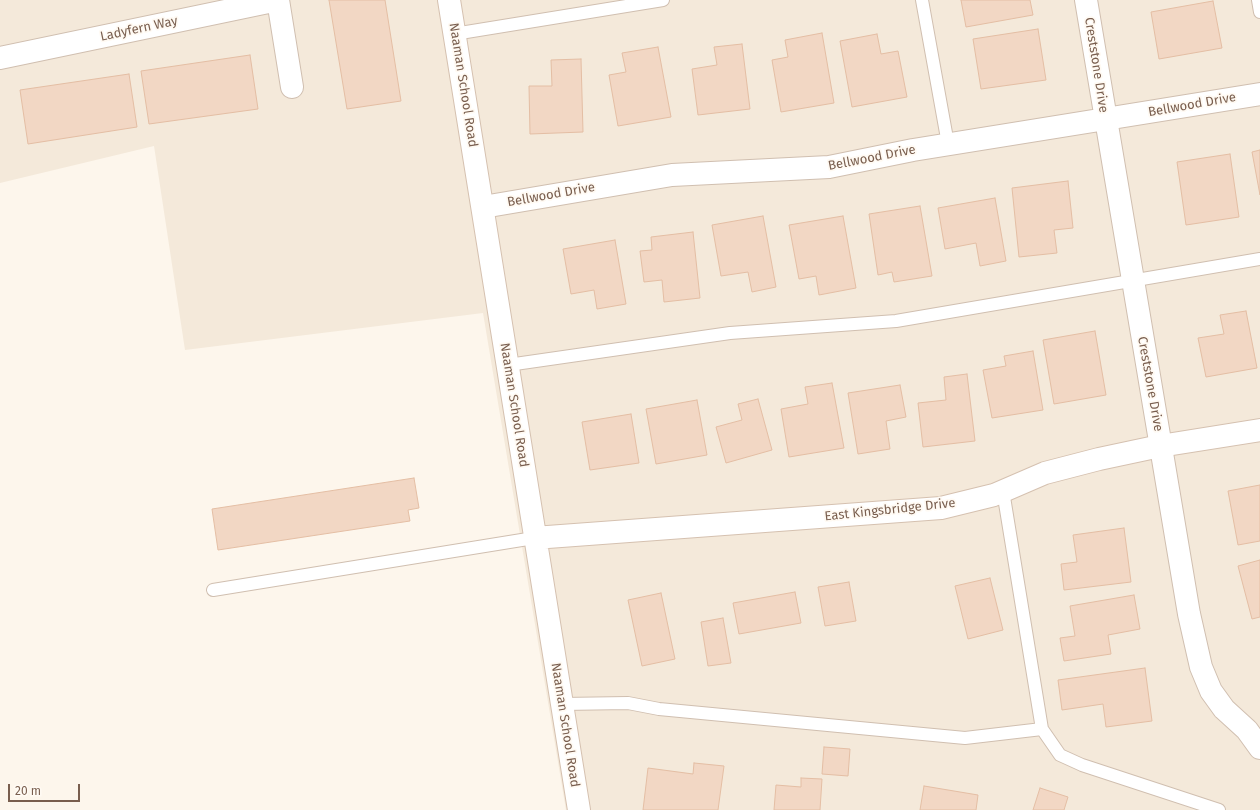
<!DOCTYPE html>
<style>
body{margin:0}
#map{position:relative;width:1260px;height:810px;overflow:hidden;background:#fdf6ec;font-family:"Fira Sans",sans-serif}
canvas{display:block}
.scale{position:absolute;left:8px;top:784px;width:72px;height:18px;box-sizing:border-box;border:2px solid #795e4e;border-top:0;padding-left:5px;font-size:12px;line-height:14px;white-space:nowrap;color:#795e4e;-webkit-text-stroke:3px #fffaf3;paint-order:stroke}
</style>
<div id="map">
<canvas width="1260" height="810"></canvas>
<div class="scale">20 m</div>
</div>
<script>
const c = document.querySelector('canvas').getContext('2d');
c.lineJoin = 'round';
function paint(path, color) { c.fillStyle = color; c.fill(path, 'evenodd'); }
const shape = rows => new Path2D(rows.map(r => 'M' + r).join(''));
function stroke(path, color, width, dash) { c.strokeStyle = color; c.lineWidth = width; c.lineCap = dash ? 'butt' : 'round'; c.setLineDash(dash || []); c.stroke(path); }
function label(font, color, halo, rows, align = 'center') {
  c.font = font + ' "Fira Sans",sans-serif'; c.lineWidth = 3.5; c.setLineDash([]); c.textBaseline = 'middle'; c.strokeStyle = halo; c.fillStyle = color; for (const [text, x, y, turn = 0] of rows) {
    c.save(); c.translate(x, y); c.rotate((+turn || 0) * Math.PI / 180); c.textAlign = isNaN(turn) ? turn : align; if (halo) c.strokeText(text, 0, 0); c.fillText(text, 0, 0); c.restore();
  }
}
const residential = shape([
 [0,0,1260,0,1260,810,566,810,483,313,185,350,154,146,0,183]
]);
const building = shape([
 [329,0,385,0,401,101,347,109,329,0],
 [961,0,1030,0,1033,15,966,27,961,0],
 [1213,1,1222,48,1159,59,1151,12,1213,1],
 [1038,29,1046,80,981,89,973,39,1038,29],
 [822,33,834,103,781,112,772,60,788,57,785,40,822,33],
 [877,34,881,54,898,51,907,97,852,107,840,41,877,34],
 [742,44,750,109,698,115,692,69,717,65,714,47,742,44],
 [658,47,671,117,618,126,609,75,626,72,622,53,658,47],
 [250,55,258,109,149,124,141,71,250,55],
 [581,59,583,132,530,134,529,86,552,86,551,60,581,59],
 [129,74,137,127,28,144,20,90,129,74],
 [1260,150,1260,195,1252,152,1260,150],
 [1230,154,1239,217,1186,225,1177,162,1230,154],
 [1068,181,1073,228,1054,230,1057,253,1019,257,1012,188,1068,181],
 [995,198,1006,261,980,266,976,243,945,249,938,208,995,198],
 [920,206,932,276,894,282,892,272,878,275,869,214,920,206],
 [763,216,776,287,752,292,748,272,721,276,712,225,763,216],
 [843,216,856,288,819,295,816,276,799,279,789,225,843,216],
 [693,232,700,298,664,302,662,280,644,282,640,251,652,250,651,237,693,232],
 [615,240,626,304,597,309,594,290,571,294,563,249,615,240],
 [1246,311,1257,368,1206,377,1198,338,1224,334,1220,315,1246,311],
 [1095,331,1106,395,1054,404,1043,340,1095,331],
 [1033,351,1043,410,992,418,983,370,1006,366,1004,356,1033,351],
 [967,374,975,441,923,447,918,403,946,400,944,377,967,374],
 [832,383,844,448,789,457,781,409,808,404,805,387,832,383],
 [900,385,906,417,886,421,890,449,858,454,848,393,900,385],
 [758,399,772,450,726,463,716,427,742,420,738,404,758,399],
 [697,400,707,455,656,464,646,409,697,400],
 [631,414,639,463,590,470,582,422,631,414],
 [414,478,419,508,408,510,410,521,218,550,212,509,414,478],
 [1260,485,1260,541,1238,545,1228,491,1260,485],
 [1124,528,1131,582,1064,590,1061,564,1077,562,1073,535,1124,528],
 [1260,560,1260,617,1252,619,1238,566,1260,560],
 [990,578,1003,630,968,639,955,586,990,578],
 [849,582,856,621,825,626,818,587,849,582],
 [795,592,801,623,739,634,733,603,795,592],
 [661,593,675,659,642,666,628,600,661,593],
 [1134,595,1140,629,1108,635,1111,654,1064,661,1060,638,1075,636,1070,606,1134,595],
 [723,618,731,663,708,666,701,622,723,618],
 [1145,668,1152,721,1106,727,1103,704,1062,710,1058,680,1145,668],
 [824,747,850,749,848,776,822,774,824,747],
 [694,763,724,766,718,810,643,810,648,768,693,774,694,763],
 [801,778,822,779,820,810,774,810,776,785,801,787,801,778],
 [924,786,978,795,976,810,920,810,924,786],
 [1040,788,1068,797,1064,810,1033,810,1040,788]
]);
const lane = shape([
 [922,0,948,144],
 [1258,0,1260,12],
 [454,34,663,0],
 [508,365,730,333,896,321,1260,259],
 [1003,491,1042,729,1060,755,1082,765,1219,810],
 [213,590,534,538],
 [562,704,628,703,659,709,965,738,1042,729]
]);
const street = shape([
 [278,0,292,87],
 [1086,0,1189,614,1201,667,1211,691,1224,709,1247,730,1260,748],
 [0,58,278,0],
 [483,207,672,175,829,167,913,150,1260,94]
]);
const secondary = shape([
 [449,0,579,810],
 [534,538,941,508,994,495,1045,473,1099,459,1160,446,1260,430]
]);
const streetNames = [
 ["Ladyfern Way",139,29,-12],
 ["Creststone Drive",1096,65,81],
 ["Naaman School Road",463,85,81],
 ["Bellwood Drive",1192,105,-10],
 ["Bellwood Drive",872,158,-11],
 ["Bellwood Drive",551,195,-10],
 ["Creststone Drive",1150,384,80],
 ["Naaman School Road",514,405,81],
 ["East Kingsbridge Drive",890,510,-6],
 ["Naaman School Road",565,725,81]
];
paint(residential, '#f4e9da');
paint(building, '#f2d7c4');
stroke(building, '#e4bea4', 1);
stroke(lane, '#d0bfb0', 14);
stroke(street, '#d0bfb0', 24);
stroke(secondary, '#d5c1b0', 24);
stroke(lane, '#fff', 12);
stroke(street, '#fff', 22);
stroke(secondary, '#fff', 22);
label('13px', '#795e4e', '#fffaf3', streetNames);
</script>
